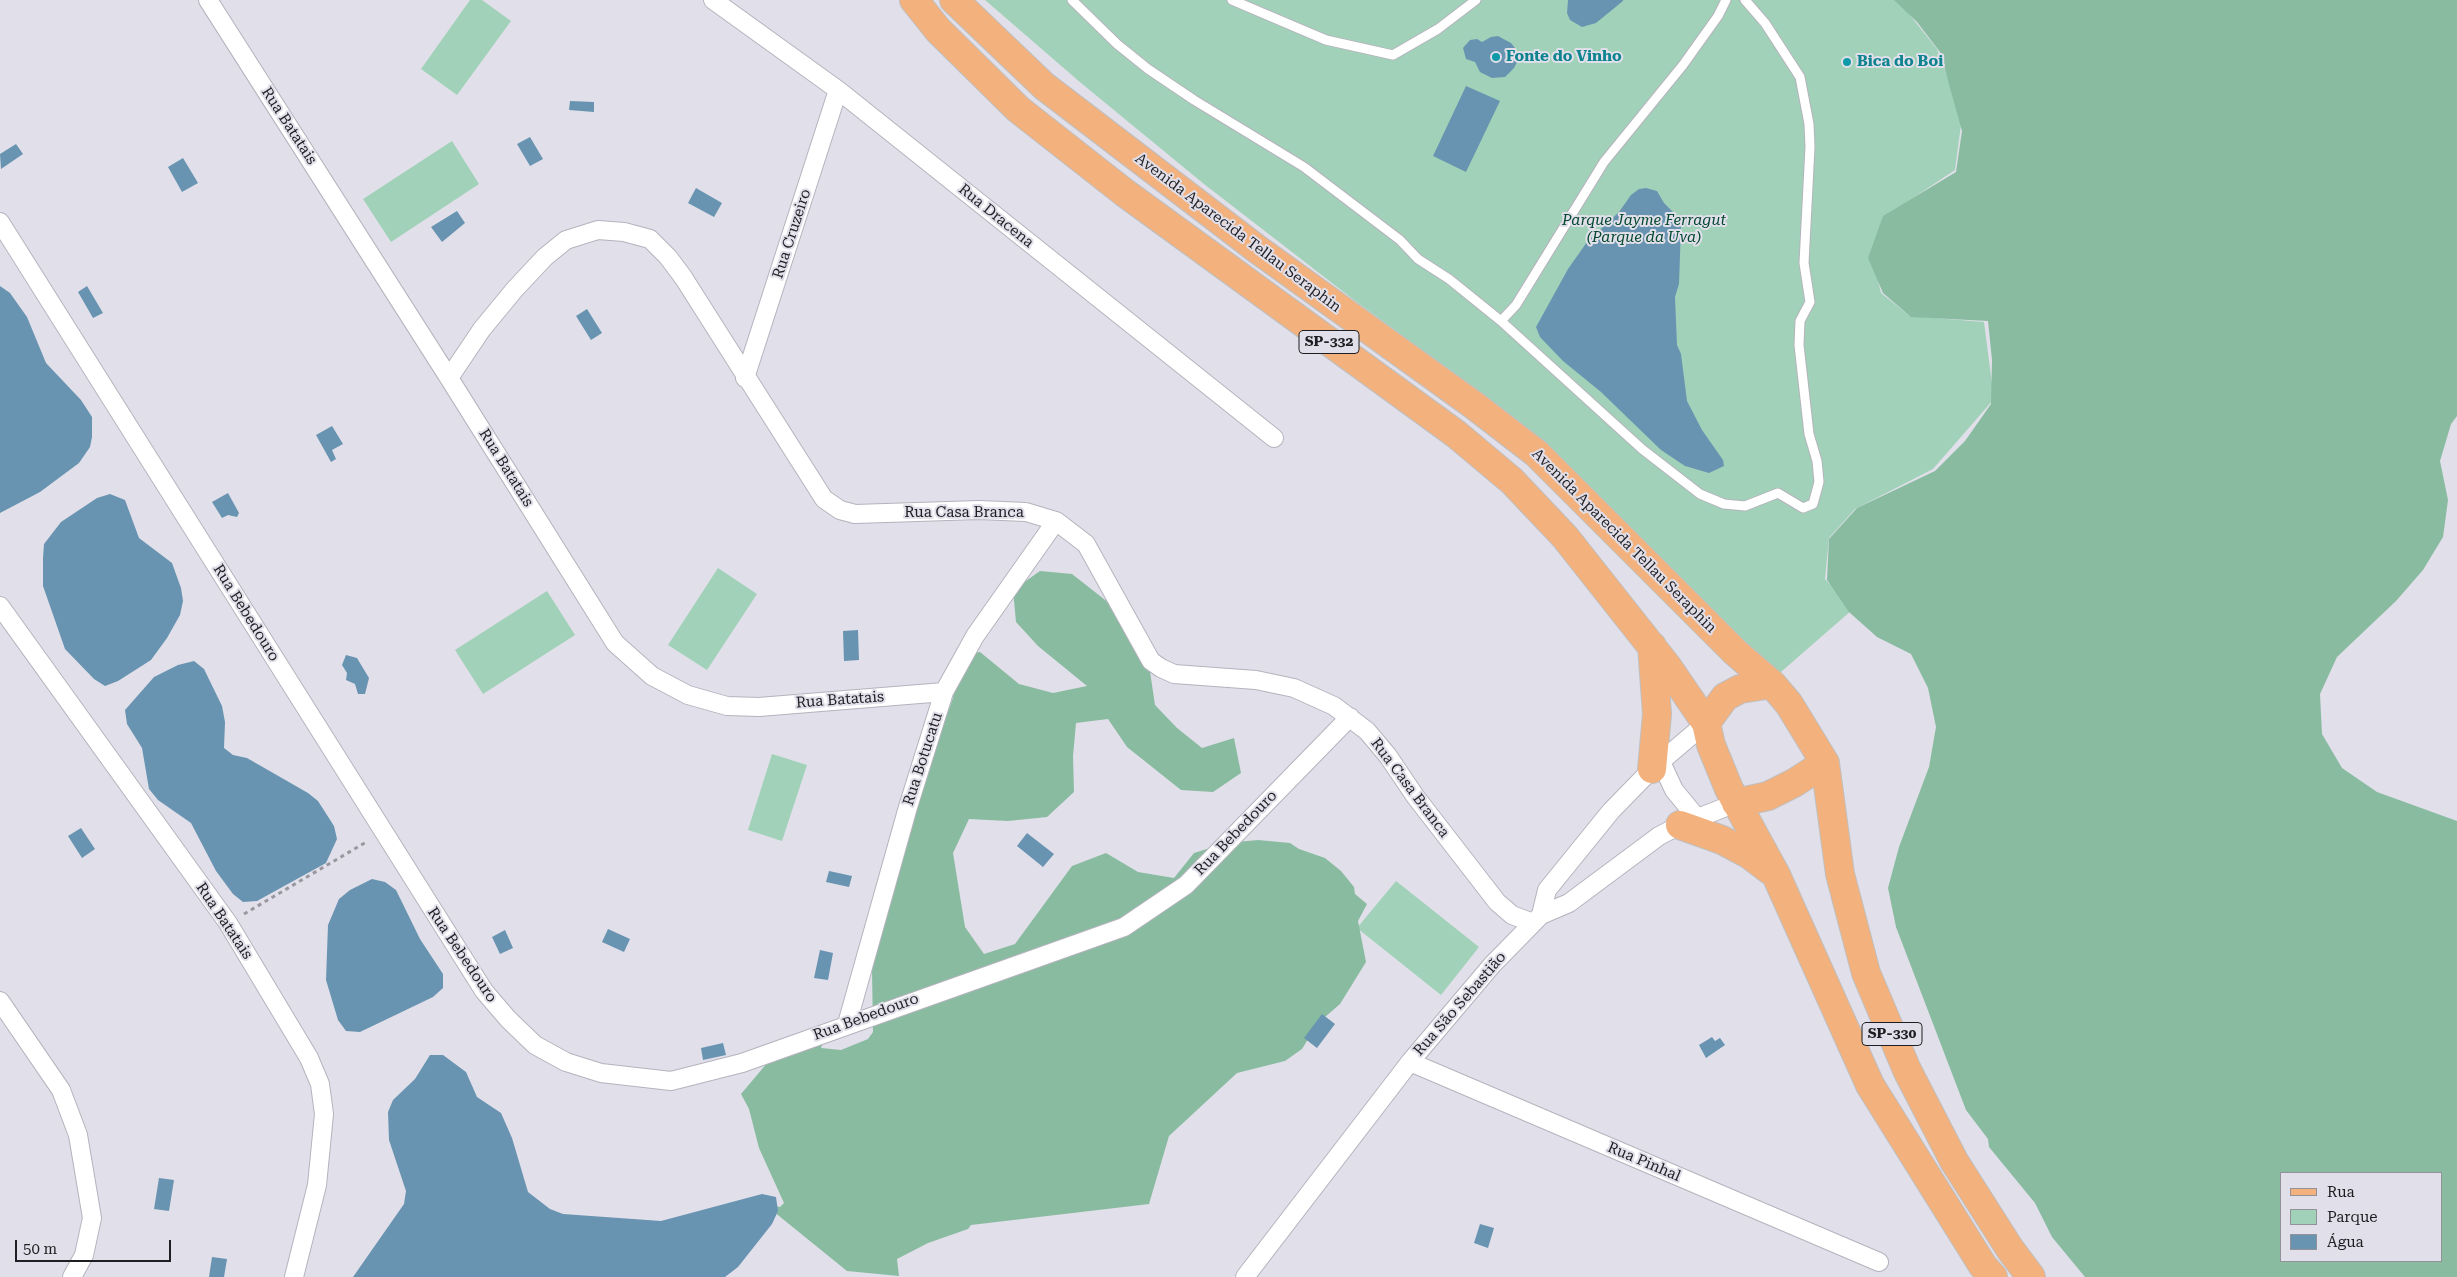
<!DOCTYPE html>
<meta charset="utf-8">
<style>
body{margin:0}
#map{position:relative;width:2457px;height:1277px;overflow:hidden;background:#e1dfe9;font-family:"Roboto Serif",serif}
canvas{display:block}
.legend{position:absolute;left:2280px;top:1172px;width:162px;height:90px;box-sizing:border-box;background:#e1dfe9;border:1px solid #939299;margin:0;padding:6px 9px;list-style:none;font-size:15px;color:#1f1e22}
.legend li{display:flex;align-items:center;gap:10px;height:25px}
.legend b{width:25px;border:1px solid #939299}
.scale{position:absolute;left:15px;top:1240px;width:156px;height:22px;box-sizing:border-box;border:2px solid #1f1e22;border-top:0;padding-left:6px;font-size:15px;line-height:18px;white-space:nowrap;color:#1f1e22;-webkit-text-stroke:4px #e1dfe9;paint-order:stroke}
</style>
<div id="map">
<canvas width="2457" height="1277"></canvas>
<ul class="legend">
<li><b style="height:6px;background:#f2b17d"></b>Rua</li>
<li><b style="height:14px;background:#a1d2b9"></b>Parque</li>
<li><b style="height:14px;background:#6894b1"></b>Água</li>
</ul>
<div class="scale">50 m</div>
</div>
<script>
const c = document.querySelector('canvas').getContext('2d');
c.lineJoin = 'round';
function paint(path, color) { c.fillStyle = color; c.fill(path, 'evenodd'); }
const shape = rows => new Path2D(rows.map(r => 'M' + r).join(''));
function stroke(path, color, width, dash) { c.strokeStyle = color; c.lineWidth = width; c.lineCap = dash ? 'butt' : 'round'; c.setLineDash(dash || []); c.stroke(path); }
function label(font, color, halo, rows, align = 'center') {
  c.font = font + ' "Roboto Serif",serif'; c.lineWidth = 4; c.setLineDash([]); c.textBaseline = 'middle'; c.strokeStyle = halo; c.fillStyle = color; for (const [text, x, y, turn = 0] of rows) {
    c.save(); c.translate(x, y); c.rotate((+turn || 0) * Math.PI / 180); c.textAlign = isNaN(turn) ? turn : align; if (halo) c.strokeText(text, 0, 0); c.fillText(text, 0, 0); c.restore();
  }
}
const green = shape([
 [470,0,482,0,511,21,457,95,421,69],
 [985,0,1898,0,1937,49,1962,117,1955,170,1883,218,1873,260,1881,293,1910,316,1984,322,1994,399,1933,469,1855,509,1829,538,1825,579,1852,610,1774,678,1521,423,1354,300,1204,184,1081,83],
 [452,141,479,184,391,242,363,199],
 [718,568,757,594,707,670,668,645],
 [547,591,575,635,483,694,455,650],
 [772,754,807,765,782,841,748,830],
 [1396,881,1479,947,1441,995,1357,928]
]);
const forest = shape([
 [1894,0,2457,0,2457,416,2451,424,2440,461,2448,500,2443,537,2423,570,2396,601,2337,657,2320,694,2322,734,2342,768,2377,792,2457,821,2457,1277,2085,1277,2052,1237,2035,1203,1989,1147,1988,1139,1966,1110,1896,927,1888,888,1899,847,1929,767,1936,727,1928,688,1911,654,1877,637,1849,612,1827,580,1829,539,1857,508,1935,471,1965,441,1991,404,1992,360,1988,321,1911,317,1883,293,1868,258,1883,216,1956,172,1962,131,1940,52,1917,22],
 [2441,1173,2441,1261,2281,1261,2281,1173],
 [1040,571,1072,574,1123,614,1145,638,1155,705,1177,728,1202,748,1234,738,1241,773,1213,792,1181,790,1127,747,1108,719,1076,723,1073,756,1074,792,1047,817,1008,821,969,819,953,853,965,927,984,954,1015,944,1072,866,1106,853,1138,872,1174,878,1194,853,1226,843,1258,840,1290,843,1299,849,1325,858,1341,871,1354,887,1355,894,1367,904,1358,921,1366,962,1340,1004,1318,1023,1302,1049,1285,1061,1237,1073,1169,1136,1149,1204,971,1225,968,1229,928,1243,897,1259,899,1276,847,1271,763,1203,780,1207,784,1203,759,1148,749,1109,741,1094,768,1062,824,1041,821,1048,841,1050,868,1039,873,1032,872,970,886,902,913,809,953,698,957,660,954,656,980,652,1019,684,1053,693,1087,686,1038,646,1016,622,1013,590]
]);
const water = shape([
 [1568,0,1623,0,1623,1,1596,23,1582,27,1570,20,1567,13],
 [1498,36,1511,43,1515,48,1517,62,1514,68,1505,77,1492,78,1480,72,1475,62,1466,59,1463,48,1470,40,1477,39,1482,42,1491,37],
 [1466,86,1500,101,1466,172,1433,156],
 [570,101,594,102,594,112,569,110],
 [530,137,543,159,530,166,517,144],
 [16,144,23,154,1,169,0,154],
 [183,158,198,183,182,192,168,167],
 [696,188,722,203,714,217,688,203],
 [1646,188,1657,191,1664,203,1673,212,1681,227,1679,284,1675,297,1677,345,1681,354,1687,401,1702,430,1723,460,1724,466,1709,473,1685,466,1661,450,1601,392,1563,361,1540,337,1536,327,1568,269,1587,242,1619,212,1631,195,1639,189],
 [457,211,465,223,442,242,431,227],
 [0,286,10,293,27,317,46,363,81,400,92,417,92,437,90,447,79,463,40,492,0,513],
 [87,286,103,313,93,318,78,292],
 [587,309,602,333,591,340,576,316],
 [332,426,343,444,332,450,336,459,331,462,316,435],
 [228,493,239,513,237,517,228,515,222,518,212,502],
 [110,494,125,500,139,538,172,563,181,588,183,601,180,615,167,638,151,660,118,681,105,686,94,679,65,649,43,586,43,558,44,544,61,522,97,498],
 [858,630,859,660,844,661,843,631],
 [346,655,357,658,369,678,365,694,358,694,355,684,346,680,347,673,342,665],
 [194,661,204,669,222,706,225,722,224,748,233,755,247,758,308,793,318,801,334,826,337,839,326,863,257,901,243,902,233,894,216,871,191,823,158,800,149,789,142,748,127,724,125,710,154,677,178,665],
 [81,828,95,849,82,858,68,836],
 [1027,833,1054,854,1043,867,1017,846],
 [829,871,852,876,849,887,826,882],
 [372,879,385,882,396,890,420,939,443,974,443,988,433,997,360,1032,346,1031,338,1020,326,980,328,925,339,899,350,890],
 [608,929,630,939,624,952,602,942],
 [505,930,513,948,500,954,492,937],
 [820,950,833,953,828,980,814,978],
 [1322,1014,1335,1024,1317,1048,1304,1038],
 [1712,1037,1715,1041,1720,1038,1725,1045,1706,1058,1699,1045],
 [723,1043,726,1055,703,1060,701,1048],
 [430,1055,443,1055,466,1072,477,1097,501,1113,512,1138,528,1192,550,1209,563,1214,661,1221,762,1194,776,1197,778,1211,772,1224,738,1267,725,1277,353,1277,404,1204,406,1191,389,1140,388,1112,393,1100,415,1079],
 [159,1178,174,1180,169,1211,154,1209],
 [1480,1224,1494,1228,1488,1248,1474,1243],
 [212,1257,227,1259,224,1277,209,1277]
]);
const path = shape([
 [244,914,368,841]
]);
const service = shape([
 [1072,0,1117,44,1148,69,1194,100,1304,167,1400,240,1418,259,1449,279,1501,321,1642,449,1700,494,1724,504,1745,506,1778,493,1803,508,1813,504,1819,482,1817,461,1809,434,1799,345,1800,321,1810,302,1804,263,1810,147,1809,124,1800,77,1765,23,1745,0],
 [1232,0,1326,40,1393,55,1438,29,1476,0],
 [1501,321,1516,305,1604,162,1683,65,1718,16,1726,0]
]);
const minor = shape([
 [208,0,449,378,615,643,652,676,688,695,727,706,759,707,944,692],
 [713,0,838,90,1274,438],
 [0,222,484,991,508,1019,535,1045,566,1062,601,1073,671,1081,742,1063,1124,927,1186,885,1350,717],
 [449,378,482,329,515,289,545,257,566,240,598,230,624,232,650,239,668,257,683,277,824,499,840,510,855,514,979,510,1026,512,1056,521,1086,544,1151,661,1161,668,1174,674,1256,680,1294,688,1334,706,1367,731,1388,756,1415,796,1497,902,1512,915,1533,923],
 [745,378,838,90],
 [0,606,228,923,309,1058,320,1084,324,1114,317,1185,294,1277],
 [1661,762,1674,790,1697,818],
 [1541,915,1547,890,1611,811,1652,769,1706,723],
 [0,1001,61,1090,78,1135,92,1218,84,1255,72,1277],
 [847,1024,908,807,944,692,975,636,1056,521],
 [1410,1062,1879,1262],
 [1245,1277,1410,1062,1492,965,1541,915,1569,903,1659,836,1680,825,1736,803]
]);
const primary = shape([
 [914,0,938,30,1018,109,1125,193,1456,434,1512,481,1565,537,1667,666,1706,723,1711,745,1729,789,1776,875,1870,1085,1983,1266,1993,1277],
 [954,0,1044,86,1257,249,1475,406,1536,453,1735,652,1772,684,1789,704,1825,763,1840,874,1866,973,1907,1070,1954,1161,2010,1249,2031,1277],
 [1706,723,1725,697,1740,689,1772,684],
 [1652,769,1657,714,1652,646],
 [1736,803,1768,796,1794,783,1825,763],
 [1680,825,1722,840,1750,855,1771,871]
]);
const markers = [
 [1496,57,5,"#0f9aa8"],
 [1847,62,5,"#0f9aa8"]
];
const shields = [
 [1329,342,60],
 [1892,1034,60]
];
const shieldNames = [
 ["SP-332",1329,342],
 ["SP-330",1892,1034]
];
const cultureNames = [
 ["Fonte do Vinho",1506,57],
 ["Bica do Boi",1857,62]
];
const streetNames = [
 ["Rua Batatais",289,126,57],
 ["Rua Dracena",996,216,39],
 ["Avenida Aparecida Tellau Seraphin",1238,233,37],
 ["Rua Cruzeiro",792,234,-72],
 ["Rua Batatais",506,468,58],
 ["Rua Casa Branca",964,513],
 ["Avenida Aparecida Tellau Seraphin",1624,541,45],
 ["Rua Bebedouro",246,613,58],
 ["Rua Batatais",840,700,-4],
 ["Rua Botucatu",923,759,-72],
 ["Rua Casa Branca",1410,788,53],
 ["Rua Bebedouro",1236,833,-46],
 ["Rua Batatais",224,921,56],
 ["Rua Bebedouro",462,955,56],
 ["Rua São Sebastião",1460,1004,-49],
 ["Rua Bebedouro",866,1017,-20],
 ["Rua Pinhal",1644,1162,23]
];
const parkNames = [
 ["Parque Jayme Ferragut",1644,221],
 ["(Parque da Uva)",1644,238]
];
paint(green, '#a1d2b9');
paint(forest, '#89bba1');
paint(water, '#6894b1');
stroke(service, '#b5b3bd', 11);
stroke(minor, '#b5b3bd', 20);
stroke(primary, '#c0c0c1', 30);
stroke(path, '#99979f', 3, [4, 4]);
stroke(service, '#fff', 9);
stroke(minor, '#fff', 18);
stroke(primary, '#f2b17d', 28);
for (const [x, y, r, color] of markers) { const dot = new Path2D(); dot.arc(x, y, r, 0, 2 * Math.PI); c.fillStyle = color; c.fill(dot); stroke(dot, '#e1dfe9', 2); }
for (const [x, y, w] of shields) { const box = new Path2D(); box.roundRect(x - w / 2, y - 11.5, w, 23, 4); c.fillStyle = '#e1dfe9'; c.fill(box); stroke(box, '#1f1e22', 1); }
label('bold 14px', '#1f1e22', null, shieldNames);
label('bold 15px', '#0d838f', '#e1dfe9', cultureNames, 'left');
label('15px', '#1f1e22', '#e1dfe9', streetNames);
label('italic 15px', '#044830', '#e1dfe9', parkNames);
</script>
